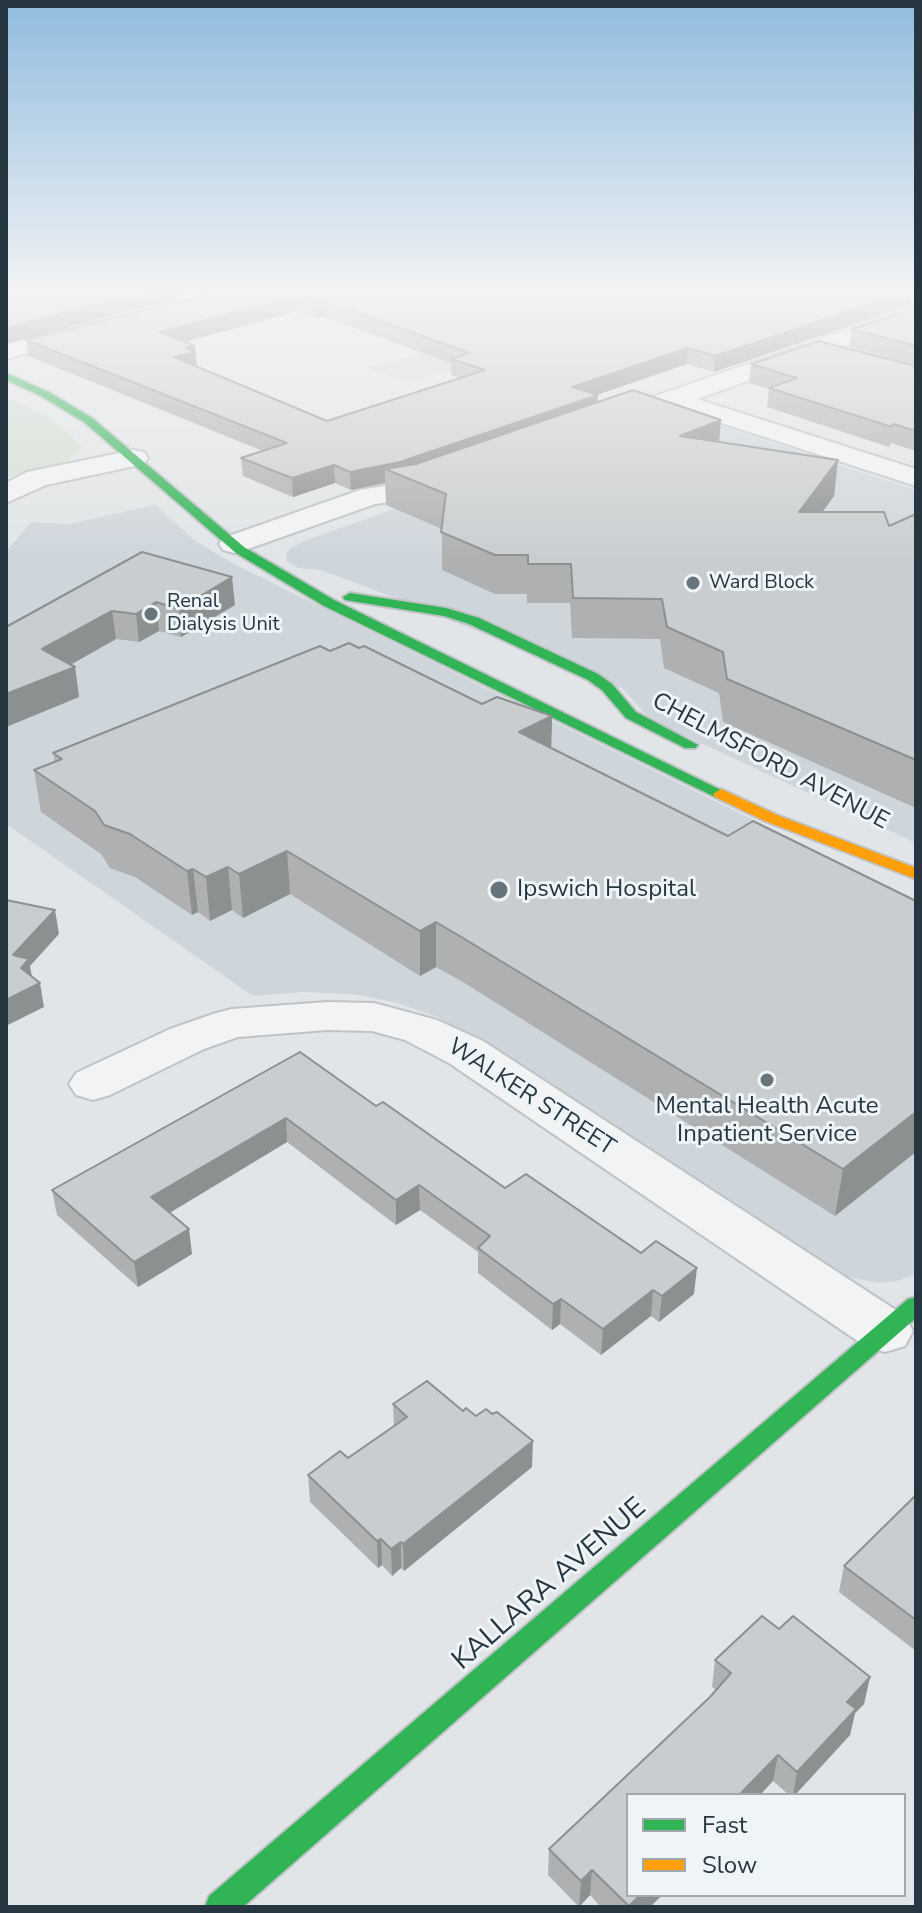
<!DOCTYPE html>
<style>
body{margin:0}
#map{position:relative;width:922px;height:1913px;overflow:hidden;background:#e2e5e7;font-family:"Nunito Sans",sans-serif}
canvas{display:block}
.frame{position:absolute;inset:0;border:8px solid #273742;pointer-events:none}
.legend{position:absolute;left:626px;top:1793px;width:280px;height:104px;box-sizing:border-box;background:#eff4f7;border:2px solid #9fa8af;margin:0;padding:10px 14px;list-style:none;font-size:24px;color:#273742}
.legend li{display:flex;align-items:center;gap:16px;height:40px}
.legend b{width:40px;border:2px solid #9fa8af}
</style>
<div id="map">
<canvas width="922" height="1913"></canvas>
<div class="frame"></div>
<ul class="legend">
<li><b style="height:10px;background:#30b455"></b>Fast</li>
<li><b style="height:10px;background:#ff9f0a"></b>Slow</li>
</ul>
</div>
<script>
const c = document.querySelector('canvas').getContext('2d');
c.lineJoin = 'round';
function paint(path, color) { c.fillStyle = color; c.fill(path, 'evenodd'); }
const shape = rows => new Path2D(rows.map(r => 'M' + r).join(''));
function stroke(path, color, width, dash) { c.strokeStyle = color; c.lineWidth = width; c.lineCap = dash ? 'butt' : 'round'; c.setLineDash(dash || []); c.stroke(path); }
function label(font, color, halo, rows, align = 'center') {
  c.font = font + ' "Nunito Sans",sans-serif'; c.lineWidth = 6; c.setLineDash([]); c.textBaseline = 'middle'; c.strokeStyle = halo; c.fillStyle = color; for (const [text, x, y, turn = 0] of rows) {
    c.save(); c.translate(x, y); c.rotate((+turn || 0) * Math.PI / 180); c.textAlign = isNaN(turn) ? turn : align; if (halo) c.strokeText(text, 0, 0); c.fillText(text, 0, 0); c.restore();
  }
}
const built = shape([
 [666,413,688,415,916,490,916,843,651,720,623,689,367,587,320,570,298,568,287,562,286,554,291,548,304,541],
 [155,505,197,542,236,565,916,900,916,1274,897,1281,878,1283,834,1274,488,1045,437,1017,397,1003,358,995,303,992,253,996,6,824,6,552,31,522,69,524]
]);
const green = shape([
 [451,344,492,357,409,383,368,368],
 [6,397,50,418,82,446,68,461,6,477]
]);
const street = shape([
 [916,306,916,321,697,399,916,469,916,486,672,407,609,429,600,427,596,421,600,415,916,306],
 [85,323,93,325,97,330,93,335,6,359,6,345,85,323],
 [134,450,144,452,148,458,144,464,46,485,6,503,6,483,27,472,134,450],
 [442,471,452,473,456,479,452,485,406,500,375,504,245,550,234,553,223,550,219,544,223,538,360,490,402,483,442,471],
 [327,1002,374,1003,437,1020,483,1041,905,1316,913,1331,905,1346,885,1352,865,1346,449,1063,405,1040,372,1031,327,1030,238,1037,204,1049,110,1095,93,1100,76,1095,69,1084,76,1073,170,1029,216,1013,232,1009,327,1002]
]);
const fast = shape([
 [6,373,49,392,92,418,244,547,334,600,729,794,727,797,715,797,324,606,236,553,84,422,41,396,6,380,6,373],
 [350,593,446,608,479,618,598,674,612,684,636,712,698,745,695,748,685,748,626,718,602,690,588,680,469,624,444,616,345,600,343,597,350,593],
 [916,1297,916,1318,243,1907,205,1907,209,1896,908,1299,916,1297]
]);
const slow = shape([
 [721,789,777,815,916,868,916,879,765,821,715,797,713,794,721,789]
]);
const wall = shape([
 [212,293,911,293,910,305,714,372,687,364,597,395,598,395,598,402,719,442,838,460,834,496,822,512,889,526,916,514,916,808,723,722,719,693,664,668,660,639,572,638,570,603,527,603,527,594,495,594,442,570,442,529,386,505,385,483,351,490,335,483,293,497,243,476,241,458,263,451,28,356,26,340],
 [294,312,318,318,324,317,451,363,451,375,460,378,327,421,196,367,195,346,185,342],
 [916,308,916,365,850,347,852,329],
 [751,364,916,366,916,451,891,443,889,447,767,407,769,389,749,383],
 [142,552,235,605,181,637,159,631,139,642,116,639,70,665,75,667,79,697,6,727,6,627],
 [330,651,482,704,552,716,551,748,728,836,916,901,835,1216,463,982,436,967,420,976,290,894,243,918,232,910,210,921,198,912,192,915,135,877,110,868,101,854,41,812,34,770,55,762,53,753],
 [300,1052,376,1106,505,1188,694,1294,659,1322,651,1316,601,1355,560,1324,552,1330,478,1273,478,1252,420,1210,396,1225,287,1142,170,1213,192,1254,138,1287,57,1215,52,1190],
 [393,1404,532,1467,404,1571,401,1568,392,1576,382,1565,378,1568,310,1502,308,1475,348,1458,394,1426],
 [916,1495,916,1651,839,1592,844,1566],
 [779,1629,870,1677,864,1704,855,1713,850,1735,795,1795,789,1795,773,1781,628,1895,662,1895,650,1907,601,1907,590,1895,579,1907,548,1875,549,1849,710,1697,716,1690,712,1687,715,1660]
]);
const shadedWall = shape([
 [139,293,197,293,6,344,6,328],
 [903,293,911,293,910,305,714,372,715,356],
 [293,297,294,312,161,348,160,332],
 [324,301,324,317,318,318,318,303],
 [195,346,197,368,174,357,186,348],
 [688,348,687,364,572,403,572,387],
 [598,395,597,412,407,478,385,469,385,483,351,490,350,472],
 [721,420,718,455,680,436],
 [838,460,834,496,795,549,799,512],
 [334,465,335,483,293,497,292,478],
 [232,577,235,605,181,637,179,609],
 [156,602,159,631,139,642,136,614],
 [112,611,116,639,47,678,42,649],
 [75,667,79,697,6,727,6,694],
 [552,716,551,757,519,732],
 [287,851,290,894,243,918,239,874],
 [228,867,232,910,210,921,206,877],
 [193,869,198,912,192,915,187,871],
 [55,910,59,934,30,966,33,983,40,983,44,1007,6,1026,6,1000,13,955],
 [436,922,436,967,420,976,420,931],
 [916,1112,916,1152,835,1216,843,1169],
 [286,1118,287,1142,154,1222,151,1197],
 [419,1185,420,1210,396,1225,396,1200],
 [189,1229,192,1254,138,1287,134,1262],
 [697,1268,694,1294,659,1322,662,1296],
 [653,1290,651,1316,601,1355,603,1329],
 [561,1299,560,1324,552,1330,553,1304],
 [533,1441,532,1467,404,1571,403,1544],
 [381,1539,382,1565,378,1568,377,1541],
 [401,1542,401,1568,392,1576,391,1549],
 [870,1677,864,1704,855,1713,850,1735,795,1795,793,1795,797,1772,847,1702],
 [778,1755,773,1781,760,1795,739,1795],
 [592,1870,590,1895,579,1907,581,1881],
 [640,1895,662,1895,650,1907,628,1907]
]);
const building = shape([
 [6,293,139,293,6,328,6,293],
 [212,293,903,293,715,356,688,348,572,387,598,395,400,462,350,472,334,465,292,478,241,458,287,443,26,340,212,293],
 [293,297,318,303,324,301,469,353,451,359,485,370,327,421,174,357,195,352,186,348,195,346,160,332,293,297],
 [916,308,916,346,852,329,916,308],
 [819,341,916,366,916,431,893,424,892,427,769,388,797,378,751,364,819,341],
 [633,390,721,420,680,436,838,460,799,512,884,512,889,526,916,514,916,760,727,679,723,652,667,627,662,599,573,598,571,564,528,564,528,555,495,555,441,532,446,494,385,469,416,464,633,390],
 [142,552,232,577,179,609,156,602,136,614,112,611,42,649,75,667,6,694,6,627,142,552],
 [349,643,359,648,364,646,482,704,497,697,552,716,519,732,728,836,753,821,916,901,916,1112,843,1169,463,938,436,922,420,931,287,851,239,874,228,867,206,877,193,869,187,871,130,834,104,825,95,811,34,770,62,759,53,753,320,646,330,651,349,643],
 [6,900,55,910,13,955,29,959,21,968,40,983,6,1000,6,900],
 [300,1052,376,1106,383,1102,505,1188,526,1174,641,1253,656,1241,697,1268,662,1296,653,1290,603,1329,561,1299,553,1304,478,1248,490,1236,419,1185,396,1200,286,1118,151,1197,189,1229,134,1262,52,1190,300,1052],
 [427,1381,463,1411,466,1408,476,1416,486,1409,492,1414,497,1412,533,1441,403,1544,401,1542,391,1549,381,1539,377,1541,308,1475,340,1451,348,1458,407,1417,393,1404,427,1381],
 [916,1495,916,1620,844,1566,916,1495],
 [762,1616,779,1629,793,1616,870,1677,847,1702,856,1709,797,1772,778,1755,739,1795,628,1795,628,1895,640,1895,629,1906,592,1870,581,1881,549,1849,710,1697,731,1673,715,1660,762,1616]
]);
const markers = [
 [693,583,8,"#68747c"],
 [151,614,8,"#68747c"],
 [499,890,10,"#68747c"],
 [767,1080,8,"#68747c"]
];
const farPoinames = [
 ["Ward Block",709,583],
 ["Renal",167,602],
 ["Dialysis Unit",167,625]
];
const streetNames = [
 ["CHELMSFORD AVENUE",770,762,28],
 ["WALKER STREET",531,1098,33]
];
const poiNames = [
 ["Ipswich Hospital",517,890],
 ["Mental Health Acute",767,1107,"center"],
 ["Inpatient Service",767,1135,"center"]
];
const nearStreetnames = [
 ["KALLARA AVENUE",550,1585,-41]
];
paint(built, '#cfd6db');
paint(green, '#d5dcd2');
stroke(street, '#c0c3c5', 4);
stroke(fast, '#c0c3c5', 4);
stroke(slow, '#c0c3c5', 4);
paint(street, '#f1f3f4');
paint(fast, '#30b455');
paint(slow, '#ff9f0a');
paint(wall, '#aeb0b2');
paint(shadedWall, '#8d9091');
paint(building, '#cacdcf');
stroke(building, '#8d9091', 2);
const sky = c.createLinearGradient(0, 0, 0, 561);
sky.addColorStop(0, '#91bce0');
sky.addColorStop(0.52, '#f2f3f4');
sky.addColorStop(1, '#f2f3f400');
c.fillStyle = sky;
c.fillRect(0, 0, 922, 561);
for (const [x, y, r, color] of markers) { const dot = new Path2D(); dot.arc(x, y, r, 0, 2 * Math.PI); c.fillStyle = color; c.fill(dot); stroke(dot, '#eff4f7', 3); }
label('20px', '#273742', '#eff4f7', farPoinames, 'left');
label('24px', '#273742', '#eff4f7', streetNames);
label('24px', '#273742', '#eff4f7', poiNames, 'left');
label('28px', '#273742', '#eff4f7', nearStreetnames);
</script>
